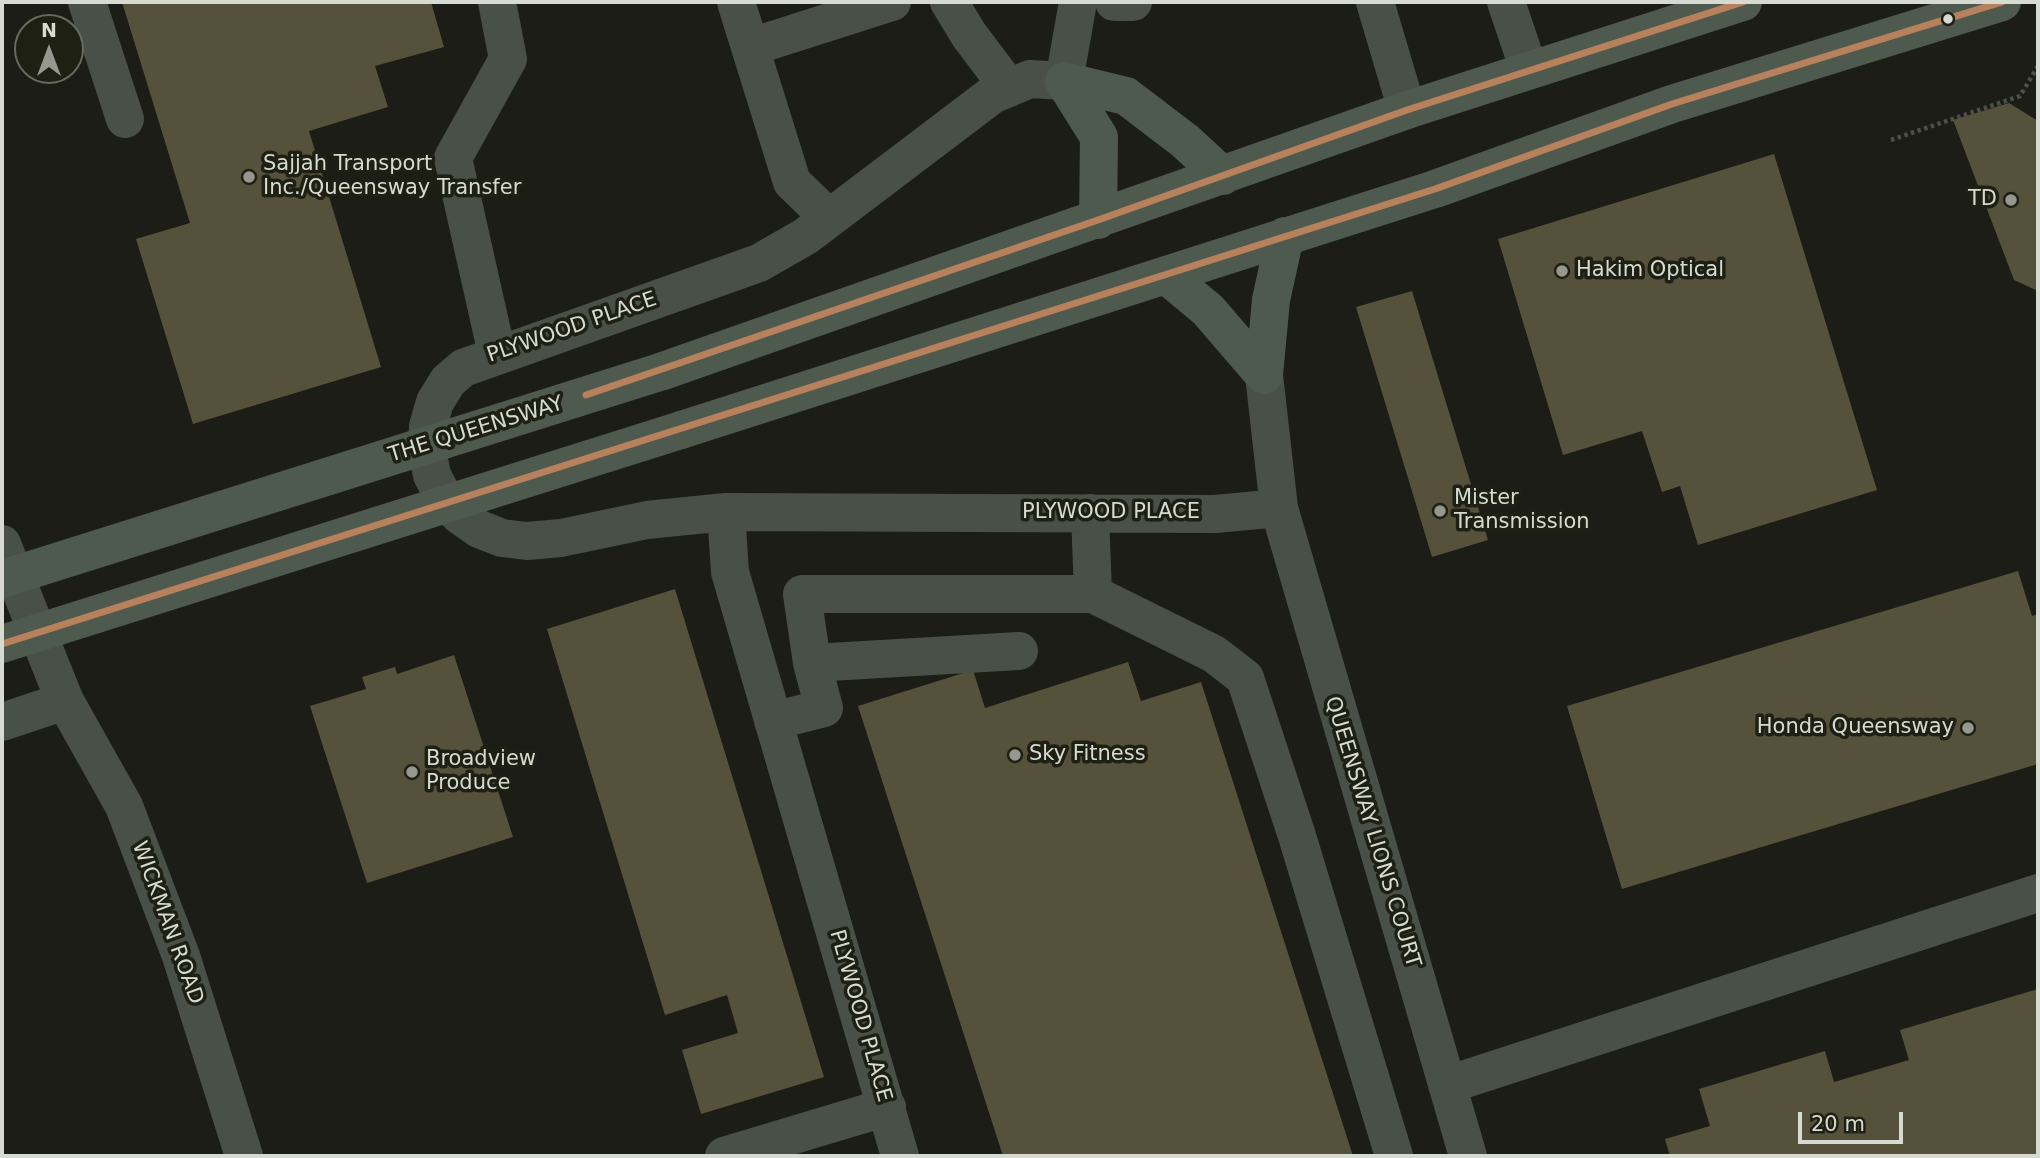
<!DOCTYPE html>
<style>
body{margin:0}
#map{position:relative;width:2040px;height:1158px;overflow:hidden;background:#1c1d16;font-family:"DejaVu Sans",sans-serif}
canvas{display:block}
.frame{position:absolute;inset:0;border:4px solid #d7dad1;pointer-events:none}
.north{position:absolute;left:14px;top:14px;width:70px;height:70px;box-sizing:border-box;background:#1d2013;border:2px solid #676a5f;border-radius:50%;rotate:0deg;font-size:19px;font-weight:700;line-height:28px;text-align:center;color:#d7dad1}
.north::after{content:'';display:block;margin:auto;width:24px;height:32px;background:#969890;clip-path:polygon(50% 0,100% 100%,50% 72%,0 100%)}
.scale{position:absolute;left:1798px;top:1112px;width:105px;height:32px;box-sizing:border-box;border:4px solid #d7dad1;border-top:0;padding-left:9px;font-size:21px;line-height:24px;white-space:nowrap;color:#d7dad1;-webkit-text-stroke:5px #1d2013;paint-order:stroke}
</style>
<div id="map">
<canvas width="2040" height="1158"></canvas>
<div class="frame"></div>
<div class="north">N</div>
<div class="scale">20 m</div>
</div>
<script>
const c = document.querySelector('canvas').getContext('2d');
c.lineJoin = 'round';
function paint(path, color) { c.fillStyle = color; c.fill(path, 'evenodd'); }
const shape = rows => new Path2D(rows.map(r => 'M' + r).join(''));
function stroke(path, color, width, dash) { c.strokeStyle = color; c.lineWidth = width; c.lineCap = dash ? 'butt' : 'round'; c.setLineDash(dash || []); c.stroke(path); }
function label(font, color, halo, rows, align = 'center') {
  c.font = font + ' "DejaVu Sans",sans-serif'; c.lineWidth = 7; c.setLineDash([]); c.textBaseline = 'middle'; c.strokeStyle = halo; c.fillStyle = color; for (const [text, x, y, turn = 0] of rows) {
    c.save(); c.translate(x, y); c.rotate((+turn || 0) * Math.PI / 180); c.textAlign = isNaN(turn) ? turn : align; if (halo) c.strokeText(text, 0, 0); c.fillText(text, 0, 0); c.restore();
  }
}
const building = shape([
 [122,2,431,2,444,47,375,66,388,107,309,131,381,367,193,424,136,239,190,223],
 [2009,103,2038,121,2038,291,2014,280,1953,120],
 [1774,154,1877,490,1698,545,1680,486,1662,492,1642,431,1563,455,1498,239],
 [1412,291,1488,540,1432,557,1356,307],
 [2018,571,2032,616,2038,614,2038,764,1622,889,1567,706],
 [675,589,824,1077,701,1114,682,1050,738,1033,727,995,665,1015,547,629],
 [454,655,513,837,367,883,310,706,366,689,362,677,395,667,397,674],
 [1128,662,1141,701,1201,682,1353,1156,1003,1156,858,706,973,670,985,708],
 [2038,989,2038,1156,1670,1156,1665,1139,1710,1126,1699,1089,1825,1051,1834,1082,1909,1060,1900,1030]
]);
const path = shape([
 [1891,140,2020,96,2038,66]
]);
const minor = shape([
 [87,2,125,119],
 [736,2,792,182,829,218],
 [949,2,969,35,1009,88],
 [1078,2,1064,81,1030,79,992,95,806,236,759,263,463,368,448,381,435,402,428,426,427,450,432,475,443,496,459,515,479,529,502,538,527,541,561,538,647,520,726,512,1215,514,1279,508],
 [1114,2,1133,2],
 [1375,2,1407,110],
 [1506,2,1529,70],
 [751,47,892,2],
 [497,354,453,158,508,59,497,2],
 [1264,375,1279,508,1468,1156],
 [726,512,730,572,900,1156],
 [2,544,65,701,124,806,181,956,244,1156],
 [1093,594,1214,654,1245,678,1297,836,1394,1156],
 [1019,651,812,663,802,594,1093,594,1090,513],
 [773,721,824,708,812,663],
 [2,722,65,701],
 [1447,1085,2038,893],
 [724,1156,887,1107]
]);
const major = shape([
 [1064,81,1126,96,1185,141,1223,176],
 [1064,81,1099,137,1098,220],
 [1166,275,1208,310,1264,375],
 [663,371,1407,110,1743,2],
 [1264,375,1271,300,1285,236],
 [681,430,1435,189,1672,104,2002,2]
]);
const majorBridge = shape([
 [2,579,663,371],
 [2,644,681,430]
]);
const bus1 = shape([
 [586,395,1098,220,1407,110,1743,2],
 [2,644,1435,189,1672,104,2002,2]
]);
const markers = [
 [1948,19,6,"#d7dad1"],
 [249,177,7,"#969890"],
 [2011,200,7,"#969890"],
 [1562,271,7,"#969890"],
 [1440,511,7,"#969890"],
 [1968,728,7,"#969890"],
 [1015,755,7,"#969890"],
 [412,772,7,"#969890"]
];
const poiNames = [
 ["Sajjah Transport",263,165],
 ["Inc./Queensway Transfer",263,189],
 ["TD",1997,200,"right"],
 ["Hakim Optical",1576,271],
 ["Mister",1454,499],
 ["Transmission",1454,523],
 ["Honda Queensway",1954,728,"right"],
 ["Sky Fitness",1029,755],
 ["Broadview",426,760],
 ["Produce",426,784]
];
const streetNames = [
 ["PLYWOOD PLACE",572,328,-19],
 ["THE QUEENSWAY",476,430,-17],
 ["PLYWOOD PLACE",1111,513],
 ["QUEENSWAY LIONS COURT",1372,832,73],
 ["WICKMAN ROAD",167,923,70],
 ["PLYWOOD PLACE",860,1016,74]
];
paint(building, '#56513b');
stroke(path, '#4b5049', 4.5, [3.5, 3.5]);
stroke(minor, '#485047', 38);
stroke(major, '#4e5a4d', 38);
stroke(majorBridge, '#4e5a4d', 38);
stroke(bus1, '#b6815c', 7);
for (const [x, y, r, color] of markers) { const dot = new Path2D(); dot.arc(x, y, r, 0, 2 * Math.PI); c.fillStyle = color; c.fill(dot); stroke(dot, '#1d2013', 2.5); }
label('21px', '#d7dad1', '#1d2013', poiNames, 'left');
label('21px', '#d7dad1', '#1d2013', streetNames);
</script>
